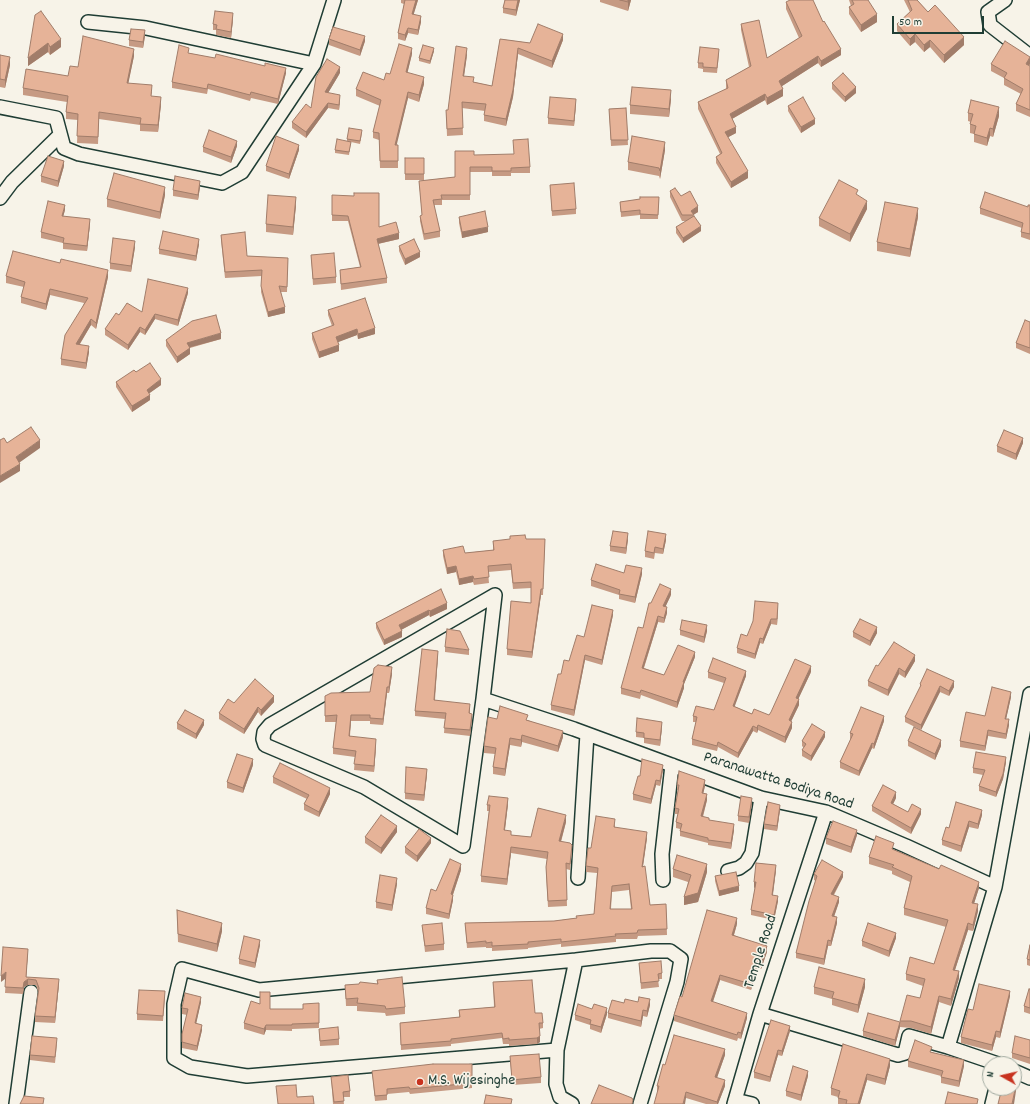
<!DOCTYPE html>
<style>
body{margin:0}
#map{position:relative;width:1030px;height:1104px;overflow:hidden;background:#f7f3e8;font-family:Dekko,sans-serif}
canvas{display:block}
.north{position:absolute;left:982px;top:1056px;width:40px;height:40px;box-sizing:border-box;background:#f7f3e8;border:1px solid #a1aaa0;border-radius:50%;rotate:278deg;font-size:11px;font-weight:700;line-height:16px;text-align:center;color:#1f3d34}
.north::after{content:'';display:block;margin:auto;width:14px;height:18px;background:#c8321e;clip-path:polygon(50% 0,100% 100%,50% 72%,0 100%)}
.scale{position:absolute;left:892px;top:16px;width:92px;height:18px;box-sizing:border-box;border:2px solid #1f3d34;border-top:0;padding-left:5px;font-size:12px;line-height:14px;white-space:nowrap;color:#1f3d34;-webkit-text-stroke:3px #f7f3e8;paint-order:stroke}
</style>
<div id="map">
<canvas width="1030" height="1104"></canvas>
<div class="north">N</div>
<div class="scale">50 m</div>
</div>
<script>
const c = document.querySelector('canvas').getContext('2d');
c.lineJoin = 'round';
const shape = rows => new Path2D(rows.map(r => 'M' + r).join(''));
function stroke(path, color, width, dash) { c.strokeStyle = color; c.lineWidth = width; c.lineCap = dash ? 'butt' : 'round'; c.setLineDash(dash || []); c.stroke(path); }
function paint(path, color) { c.fillStyle = color; c.fill(path, 'evenodd'); }
function label(font, color, halo, rows, align = 'center') {
  c.font = font + ' Dekko,sans-serif'; c.lineWidth = 3; c.setLineDash([]); c.textBaseline = 'middle'; c.strokeStyle = halo; c.fillStyle = color; for (const [text, x, y, turn = 0] of rows) {
    c.save(); c.translate(x, y); c.rotate((+turn || 0) * Math.PI / 180); c.textAlign = isNaN(turn) ? turn : align; if (halo) c.strokeText(text, 0, 0); c.fillText(text, 0, 0); c.restore();
  }
}
const street = shape([
 [1005,0,988,12,990,25,1030,56],
 [88,22,146,28,314,64],
 [0,107,56,118,64,148,79,154,222,183,242,172,314,64,334,0],
 [0,198,12,182,60,135],
 [495,595,483,699,574,729,761,798,826,812,906,846,995,887,948,1047,998,1064],
 [483,699,463,846,364,787,265,745,263,739,264,732,270,725,495,595],
 [728,871,739,868,746,863,752,853,761,798],
 [578,878,587,734],
 [663,880,662,854,672,765],
 [995,887,1030,694],
 [760,1014,898,1055,905,1053,909,1036,948,1047],
 [557,1050,247,1076,190,1067,174,1058,174,1004,182,969,259,990,576,960],
 [1014,1071,1030,1078],
 [735,1100,752,1104],
 [16,1104,31,992],
 [572,1104,560,1097,556,1084,557,1050,576,960,651,951,670,951,681,959,677,982,640,1104],
 [734,1104,760,1014,826,812],
 [992,1104,996,1088]
]);
const wall = shape([
 [401,0,418,0,413,15,421,22,418,35,408,33,405,41,398,39,398,33,404,4,401,3],
 [505,0,520,0,516,16,503,13,503,8],
 [600,0,631,0,628,11,600,2],
 [849,0,868,0,877,22,861,32,849,14,849,7,851,6],
 [904,0,919,0,917,0,928,12,964,45,944,63,930,47,924,52,915,42,910,46,897,31,897,24,910,12],
 [786,2,823,22,841,55,821,67,818,63,782,86,783,96,767,105,765,100,732,119,736,133,728,137,748,178,731,188,716,163,716,157,720,154,698,109,698,102,726,89,726,80,749,67,741,30,741,24,767,58,799,38,786,9],
 [41,11,61,47,50,55,48,52,28,66],
 [233,19,231,38,216,35,216,30,213,30,213,24],
 [145,36,143,48,129,46,129,40],
 [329,39,365,41,360,56,329,45],
 [500,39,530,43,563,40,552,68,518,54,513,97,506,126,484,121,484,115,485,111,462,108,463,135,447,136,446,110,448,110,467,55,464,76,474,82,492,86],
 [434,51,430,64,419,61,419,58],
 [189,53,286,73,278,104,251,98,250,101,208,89,207,94,172,88,172,82],
 [412,54,407,73,424,84,419,102,408,98,396,145,398,145,398,168,380,168,379,140,373,138,373,132,380,106,356,96,356,89,384,80],
 [719,54,717,73,703,72,703,69,698,68,698,63],
 [0,55,10,65,5,88,0,87],
 [134,56,128,83,152,92,151,96,161,104,158,132,140,131,140,125,99,119,98,144,77,143,78,120,66,119,66,112,67,102,23,95,23,88,68,76,78,67],
 [991,64,1030,64,1029,66,1030,66,1030,117,1016,111,1016,104,1021,94,1004,85,1004,78,991,71],
 [340,73,328,93,340,100,339,110,328,108,306,138,292,128,292,122,311,108],
 [832,83,856,93,845,102,832,89],
 [671,99,669,117,630,114,630,105],
 [576,104,574,126,548,124,548,118],
 [788,106,815,124,801,133,788,111],
 [626,108,628,145,611,146,609,109],
 [968,113,999,116,993,137,990,136,987,146,974,142,974,134,970,133,970,124,971,122,968,121],
 [362,133,360,144,351,142,349,155,335,153,335,150,347,141,347,139],
 [237,146,231,163,203,152,203,147],
 [299,150,289,179,266,171,266,166],
 [665,150,660,179,659,176,628,170,628,162],
 [474,155,530,167,530,173,511,173,511,176,492,176,492,172,470,172,470,200,442,200,442,205,434,205,440,231,440,237,424,240,420,221,420,216,422,215,419,181,455,177],
 [405,158,424,158,424,180,405,180],
 [64,166,58,187,41,182,41,176],
 [550,185,576,209,576,214,552,216],
 [200,187,198,200,173,196,173,190],
 [670,191,681,196,698,212,693,215,701,231,683,243,676,233,676,227,687,221,682,221,670,197],
 [165,195,160,219,107,207,107,199],
 [332,195,379,227,399,239,378,244,387,278,387,283,341,290,340,270,360,267,348,221,332,221],
 [858,196,867,209,850,242,819,226,819,218],
 [659,197,658,219,640,219,640,215,621,217,620,202],
 [296,205,293,235,266,232,266,224],
 [1030,205,1030,240,1021,237,1021,232,1022,228,980,214,980,208,1028,207],
 [65,210,63,216,90,224,87,251,63,249,63,243,41,238,41,232],
 [459,217,488,232,462,238,459,223],
 [918,217,910,257,877,251,877,242],
 [221,235,247,256,288,258,287,292,281,292,285,313,268,317,261,292,262,276,225,278,221,240],
 [199,244,196,261,159,254,159,249],
 [399,246,420,257,405,265,399,251],
 [135,247,131,272,110,269,110,263],
 [311,255,336,277,336,283,313,285],
 [6,276,108,277,96,329,91,325,80,344,89,352,86,369,61,365,61,359,84,303,50,295,46,310,21,303,21,297,24,287,6,283],
 [188,293,178,326,155,319,145,335,140,332,128,350,105,335,105,329,119,315,142,312],
 [328,310,375,334,358,339,357,335,337,342,339,351,319,358,312,339,312,333,332,326,328,315],
 [1030,322,1030,354,1016,348,1016,343],
 [221,339,190,348,190,354,177,363,166,346,166,340],
 [136,372,161,385,149,393,150,400,132,412,116,387,116,382],
 [1023,443,1016,460,997,452,997,446],
 [526,539,545,539,543,595,541,595,532,658,507,655,507,649,531,603,531,588,513,589,511,570,488,572,489,583,474,585,473,582,459,585,456,572,447,574,443,556,443,550,465,553,493,550,493,541],
 [628,539,626,554,610,551,610,546],
 [666,540,663,554,655,553,654,559,645,557,645,551],
 [624,573,642,574,635,603,619,599,619,595,591,586,591,580],
 [441,589,447,609,430,617,429,615,401,630,402,637,384,645,376,628,376,623],
 [671,595,665,607,667,613,664,623,658,622,644,668,664,675,695,657,684,684,684,688,677,708,641,695,640,699,621,694,621,688,643,628],
 [778,609,777,625,771,624,763,644,760,643,755,659,737,653,737,648,747,636],
 [613,615,602,665,585,660,574,716,551,710,551,705,561,674,584,637],
 [680,630,707,631,704,643,680,635],
 [853,632,877,633,870,646,853,637],
 [445,647,469,650,469,655,445,652],
 [438,656,435,700,470,709,470,713,472,719,470,736,444,733,445,719,415,716,415,711],
 [915,661,905,678,899,674,888,696,868,686,868,681,878,666],
 [708,672,746,676,734,706,752,714,769,715,811,672,798,699,799,705,791,721,792,728,785,743,758,730,757,733,753,731,738,758,718,747,717,751,692,745,692,739,696,722,693,722,693,716,714,710,724,683,708,678],
 [392,674,389,693,387,693,383,725,370,724,370,721,351,721,350,736,376,746,374,772,354,770,355,757,333,754,333,748,336,722,325,722,325,696,370,692],
 [920,684,954,687,949,696,940,692,921,730,905,722,905,717,920,688],
 [1011,697,1006,719,1009,725,1006,739,988,736,985,751,960,747,960,741,985,716],
 [274,702,261,716,258,712,244,734,219,719,219,713,234,703],
 [497,719,528,720,563,737,558,752,522,742,521,747,510,745,505,776,493,774,493,767,495,754,484,753,484,746],
 [884,721,874,749,872,748,859,776,840,768,840,762,851,739,850,739,850,733],
 [177,723,204,725,196,739,177,729],
 [662,727,660,746,644,743,644,738,636,737,636,732],
 [825,737,811,761,802,756,802,750,804,748,802,746,802,741],
 [908,741,941,746,935,760,908,746],
 [1006,762,1003,779,996,797,979,791,979,786,983,775,973,773,973,768],
 [253,765,243,793,227,788,227,782],
 [663,770,660,786,656,785,651,804,633,800,633,794,640,776],
 [427,774,424,801,405,799,405,793],
 [273,777,330,794,319,817,304,810,304,804,307,799,273,783],
 [677,785,705,786,703,793,707,800,703,817,709,820,734,830,731,849,708,845,708,843,680,836,680,829,676,828,676,822,678,814,675,814,675,808,678,790,677,790],
 [896,798,893,804,908,812,921,814,911,834,872,811,872,806],
 [752,803,749,823,738,821,738,816],
 [508,804,505,830,511,835,531,837,566,822,561,842,572,851,570,870,566,869,567,906,548,907,546,873,547,859,511,853,507,885,481,882,481,876,489,811,487,811,487,805],
 [780,810,777,831,764,829,764,824],
 [982,815,978,829,969,827,961,852,942,845,942,840,949,828],
 [615,824,615,827,647,838,643,867,650,905,666,904,667,935,638,936,637,939,616,939,616,942,561,947,561,944,528,948,528,949,492,951,492,948,486,948,486,947,467,948,465,923,554,921,576,918,594,914,597,873,586,872,586,866,591,848],
 [629,890,631,909,611,909,612,892],
 [397,832,381,854,365,843,365,837],
 [857,835,851,853,826,844,826,838],
 [431,843,417,862,405,853,405,847],
 [894,850,979,888,974,903,978,911,973,931,968,930,955,970,959,978,951,1006,939,1002,931,1034,911,1028,900,1027,895,1046,863,1036,863,1031,900,1022,900,1021,920,998,923,986,906,980,906,974,934,964,946,927,904,915,904,908,910,882,892,874,892,871,869,864,869,857],
 [673,869,707,872,698,902,684,905,688,882,673,877],
 [461,870,453,895,453,900,449,919,426,914,426,908,436,891],
 [776,870,773,895,778,901,774,920,751,915,751,910,755,887,754,888],
 [814,874,843,877,834,895,839,902,834,917,837,923,831,946,828,946,824,965,796,958,796,953,816,881,814,880],
 [715,876,739,891,719,896,715,881],
 [397,884,392,911,376,908,376,902],
 [177,910,222,931,217,952,178,942],
 [737,924,734,935,767,952,761,969,757,968,751,990,720,980,713,1002,747,1018,741,1039,738,1038,737,1041,674,1021,674,1015,682,997],
 [422,925,444,944,444,950,425,952],
 [896,938,889,957,862,946,862,941],
 [260,945,255,968,239,964,239,959],
 [1030,945,1030,966,1027,965,1027,959],
 [28,954,26,977,59,984,55,1023,35,1022,35,1016,38,992,36,985,28,985,24,987,23,994,5,993,6,978,1,982],
 [639,963,662,973,662,979,658,979,659,987,641,989],
 [377,980,405,1007,405,1014,386,1016,385,1013,357,1011,357,1006,346,1006,345,985,377,984],
 [493,982,535,1013,543,1023,543,1028,539,1029,540,1042,537,1044,509,1046,509,1044,503,1044,502,1038,451,1044,451,1046,401,1050,400,1023,459,1017,459,1010,494,1007],
 [814,987,865,987,858,1013,832,1005,832,999,814,994],
 [1030,989,1030,1014,1024,1012,1024,1006],
 [1010,996,1000,1038,996,1037,992,1051,961,1043,961,1037,973,1010],
 [165,997,163,1021,137,1020,137,1014],
 [201,1002,196,1023,202,1030,197,1051,182,1048,182,1034,187,1015,182,1014,182,1008],
 [319,1003,319,1028,292,1029,292,1031,266,1030,264,1035,244,1029,244,1023,270,1009,303,1009],
 [624,1003,650,1005,647,1017,643,1016,641,1027,608,1018,608,1013],
 [607,1014,601,1033,590,1029,590,1025,575,1020,575,1015],
 [319,1029,339,1039,339,1045,320,1046],
 [790,1031,782,1056,778,1055,770,1082,754,1078,754,1072],
 [1030,1040,1030,1064,1012,1058,1012,1053],
 [57,1044,55,1063,30,1060,30,1055],
 [843,1044,890,1066,885,1085,867,1080,860,1104,838,1104,838,1097,831,1095,831,1088],
 [932,1052,964,1066,959,1087,941,1083,941,1076,908,1067,908,1061],
 [725,1055,717,1078,725,1086,718,1104,706,1104,686,1098,657,1092,657,1086,665,1065],
 [510,1056,541,1077,541,1083,512,1085],
 [472,1064,472,1088,410,1094,409,1092,387,1094,387,1100,375,1101,372,1071],
 [808,1076,801,1101,786,1096,786,1091],
 [331,1077,350,1091,350,1097,343,1097,344,1104,333,1104]
]);
const shadedWall = shape([
 [416,0,418,0,412,20,412,14],
 [518,0,520,0,516,16,516,10],
 [628,0,631,0,628,11],
 [233,13,233,19,231,38,231,32],
 [877,14,877,22,861,32,861,25],
 [421,16,421,22,418,35,418,30],
 [408,28,408,33,405,41,405,35],
 [145,30,145,36,143,48,143,42],
 [563,34,563,40,552,68,552,61],
 [915,34,915,42,910,46,910,39],
 [365,36,365,41,360,56,360,50],
 [964,37,964,45,944,63,944,55],
 [61,39,61,47,50,55,50,47],
 [930,40,930,47,924,52,924,45],
 [48,43,48,52,28,66,28,58],
 [412,48,412,54,406,79,406,72],
 [434,48,434,51,430,64,430,61],
 [467,48,467,55,463,83,463,76],
 [518,48,518,54,513,97,506,126,506,119],
 [134,49,134,56,127,90,127,83],
 [841,49,841,55,821,67,821,61],
 [818,56,818,63,779,88,779,81],
 [10,57,10,65,5,88,5,80],
 [1030,57,1030,64,1026,71,1026,64],
 [340,67,340,73,325,98,325,92],
 [286,68,286,73,278,104,278,99],
 [424,77,424,84,419,102,419,95],
 [856,87,856,93,845,102,845,97],
 [783,89,783,96,767,105,767,98],
 [671,90,671,99,669,117,669,109],
 [408,92,408,98,395,152,395,145],
 [765,94,765,100,730,120,730,114],
 [340,95,340,100,339,110,339,105],
 [161,97,161,104,158,132,158,125],
 [576,99,576,104,574,126,574,121],
 [328,103,328,108,306,138,306,132],
 [999,107,999,116,993,137,993,129],
 [815,119,815,124,801,133,801,127],
 [736,127,736,133,725,139,725,132],
 [990,128,990,136,987,146,987,138],
 [237,141,237,146,231,163,231,157],
 [665,142,665,150,660,179,660,171],
 [299,145,299,150,289,179,289,174],
 [64,161,64,166,58,187,58,181],
 [748,171,748,178,731,188,731,182],
 [200,181,200,187,198,200,198,195],
 [165,187,165,195,160,219,160,212],
 [296,197,296,205,293,235,293,227],
 [867,201,867,209,850,242,850,234],
 [65,205,65,210,62,221,62,216],
 [698,206,698,212,693,215,691,211],
 [918,208,918,217,910,257,910,249],
 [90,219,90,224,87,251,87,246],
 [701,226,701,231,683,243,683,238],
 [488,227,488,232,462,238,462,232],
 [399,233,399,239,377,244,377,239],
 [199,239,199,244,196,261,196,256],
 [135,241,135,247,131,272,131,266],
 [420,252,420,257,405,265,405,259],
 [108,270,108,277,96,329,96,323],
 [188,288,188,293,178,326,178,320],
 [50,289,50,295,46,310,46,304],
 [285,307,285,313,268,317,268,312],
 [155,314,155,319,145,335,145,330],
 [91,319,91,325,76,350,76,344],
 [140,327,140,332,128,350,128,345],
 [375,328,375,334,358,339,358,334],
 [357,329,357,335,336,343,336,337],
 [221,333,221,339,187,348,187,343],
 [339,345,339,351,319,358,319,352],
 [89,346,89,352,86,369,86,363],
 [190,348,190,354,177,363,177,357],
 [161,379,161,385,147,395,147,390],
 [150,395,150,400,132,412,132,406],
 [1023,438,1023,443,1016,460,1016,454],
 [40,440,40,448,16,465,16,457],
 [20,464,20,471,0,483,0,476],
 [628,533,628,539,626,554,626,548],
 [666,534,666,540,663,554,663,549],
 [456,566,456,572,447,574,447,568],
 [642,568,642,574,635,603,635,597],
 [473,576,473,582,459,585,459,579],
 [541,589,541,595,532,658,532,652],
 [671,589,671,595,663,612,663,606],
 [447,603,447,609,430,617,430,611],
 [778,603,778,609,777,625,777,619],
 [667,607,667,613,664,623,664,618],
 [429,610,429,615,399,631,399,625],
 [613,610,613,615,602,665,602,660],
 [658,616,658,622,642,673,642,668],
 [771,619,771,624,763,644,763,639],
 [707,625,707,631,704,643,704,637],
 [877,627,877,633,870,646,870,641],
 [402,631,402,637,384,645,384,640],
 [760,638,760,643,755,659,755,654],
 [438,651,438,656,434,706,434,700],
 [695,652,695,657,684,684,684,688,677,708,677,702,683,682],
 [585,655,585,660,574,716,574,710],
 [915,655,915,661,905,678,905,672],
 [811,666,811,672,796,704,796,698],
 [392,667,392,674,389,693,389,687],
 [899,668,899,674,888,696,888,690],
 [746,671,746,676,733,711,733,706],
 [954,681,954,687,949,696,949,691],
 [940,686,940,692,921,730,921,725],
 [387,687,387,693,383,725,383,719],
 [1011,692,1011,697,1005,724,1005,719],
 [274,696,274,702,261,716,261,710],
 [799,699,799,705,789,726,789,720],
 [258,707,258,712,244,734,244,729],
 [472,714,472,719,470,736,470,730],
 [351,715,351,721,349,742,349,736],
 [884,716,884,721,874,749,874,744],
 [1009,719,1009,725,1006,739,1006,734],
 [204,720,204,725,196,739,196,734],
 [662,722,662,727,660,746,660,740],
 [792,722,792,728,785,743,785,737],
 [758,725,758,730,757,733,757,728],
 [753,726,753,731,738,758,738,753],
 [988,730,988,736,985,751,985,746],
 [563,731,563,737,558,752,558,746],
 [825,732,825,737,811,761,811,756],
 [522,735,522,742,521,747,521,740],
 [510,738,510,745,505,776,505,769],
 [376,739,376,746,374,772,374,766],
 [941,740,941,746,935,760,935,754],
 [872,743,872,748,859,776,859,771],
 [1006,757,1006,762,1003,779,996,797,996,792],
 [253,759,253,765,243,793,243,788],
 [663,765,663,770,660,786,660,781],
 [427,769,427,774,424,801,424,795],
 [656,780,656,785,651,804,651,799],
 [705,780,705,786,702,799,702,793],
 [330,788,330,794,319,817,319,812],
 [896,792,896,798,891,808,891,803],
 [707,794,707,800,701,822,701,816],
 [508,798,508,804,504,837,504,830],
 [752,798,752,803,749,823,749,817],
 [780,805,780,810,777,831,777,826],
 [921,809,921,814,911,834,911,828],
 [982,810,982,815,978,829,978,824],
 [566,815,566,822,559,848,559,841],
 [969,821,969,827,961,852,961,846],
 [734,824,734,830,731,849,731,843],
 [397,826,397,832,381,854,381,848],
 [857,830,857,835,851,853,851,847],
 [647,832,647,838,642,872,642,867],
 [431,838,431,843,417,862,417,856],
 [511,847,511,853,507,885,507,879],
 [461,864,461,870,451,900,451,894],
 [707,864,707,872,698,902,684,905,684,897],
 [776,865,776,870,772,900,772,895],
 [843,872,843,877,831,899,831,894],
 [397,878,397,884,392,911,392,905],
 [754,882,756,882,756,887,754,888],
 [979,882,979,888,972,910,972,903],
 [739,886,739,891,719,896,719,891],
 [453,895,453,900,449,919,449,914],
 [778,896,778,901,774,920,774,915],
 [839,897,839,902,832,922,832,916],
 [978,904,978,911,973,931,973,925],
 [837,917,837,923,831,946,831,941],
 [737,918,737,924,732,941,732,935],
 [222,923,222,931,217,952,217,944],
 [968,923,968,930,953,976,953,970],
 [896,933,896,938,889,957,889,951],
 [260,940,260,945,255,968,255,963],
 [828,940,828,946,824,965,824,959],
 [767,946,767,952,761,969,761,963],
 [28,949,26,981,28,979,28,985,24,987,23,994,23,988],
 [757,962,757,968,751,990,751,984],
 [959,971,959,978,951,1006,951,999],
 [6,972,6,978,1,982,1,976],
 [720,975,720,980,711,1007,711,1001],
 [59,979,59,984,55,1023,55,1017],
 [865,979,865,987,858,1013,858,1005],
 [1010,991,1010,996,1000,1038,1000,1032],
 [939,996,939,1002,931,1034,931,1027],
 [201,997,201,1002,195,1029,195,1023],
 [650,999,650,1005,647,1017,647,1011],
 [607,1008,607,1014,601,1033,601,1027],
 [643,1010,643,1016,641,1027,641,1021],
 [747,1013,747,1018,741,1039,741,1033],
 [900,1022,900,1027,895,1046,895,1040],
 [202,1025,202,1030,197,1051,197,1046],
 [266,1025,266,1030,264,1035,264,1029],
 [790,1026,790,1031,782,1056,782,1051],
 [996,1031,996,1037,992,1051,992,1045],
 [540,1036,540,1042,537,1044,537,1038],
 [725,1049,725,1055,715,1083,715,1077],
 [778,1050,778,1055,770,1082,770,1077],
 [890,1059,890,1066,885,1085,885,1079],
 [964,1060,964,1066,959,1087,959,1081],
 [808,1071,808,1076,801,1101,801,1095],
 [867,1074,867,1080,860,1104,858,1104],
 [725,1080,725,1086,718,1104,717,1104,717,1102],
 [1016,1085,1016,1091,1014,1104,1012,1104],
 [686,1092,686,1098,685,1104,683,1104]
]);
const building = shape([
 [405,0,416,0,412,14,421,16,418,30,408,28,405,35,398,33,405,0],
 [505,0,518,0,516,10,503,8,505,0],
 [620,0,628,0,628,2,620,0],
 [790,0,813,0,823,22,824,21,841,49,821,61,818,56,779,81,783,89,767,98,765,94,730,114,736,127,725,132,748,171,731,182,716,157,722,153,698,102,728,88,726,80,751,66,741,24,759,20,767,58,802,36,786,2,790,0],
 [852,0,868,0,877,14,861,25,849,7,854,4,852,0],
 [908,0,917,0,928,12,935,5,964,37,944,55,930,40,924,45,915,34,910,39,897,24,912,10,908,0],
 [41,11,61,39,50,47,48,43,28,58,35,15,41,11],
 [215,11,233,13,231,32,216,29,217,25,213,24,215,11],
 [538,24,563,34,552,61,518,48,513,90,506,119,484,115,486,104,462,102,463,128,447,129,446,110,448,110,456,46,467,48,463,76,474,77,473,82,492,86,500,39,530,43,538,24],
 [333,27,365,36,360,50,329,39,333,27],
 [131,29,145,30,143,42,129,40,131,29],
 [83,36,134,49,127,83,152,85,151,96,161,97,158,125,140,124,141,118,99,112,98,137,77,136,78,114,66,112,68,96,23,88,26,69,68,76,70,66,78,67,83,36],
 [1005,41,1030,57,1026,64,1030,66,1030,110,1016,104,1023,89,1004,78,1007,73,991,64,1005,41],
 [399,44,412,48,406,72,424,77,419,95,408,92,395,145,398,145,398,161,380,161,379,133,373,132,381,100,356,89,363,72,384,80,386,73,390,74,399,44],
 [179,45,189,48,188,53,215,58,216,54,265,66,265,63,286,68,278,99,251,92,250,95,208,84,207,89,172,82,179,45],
 [423,45,434,48,430,61,419,58,423,45],
 [700,47,719,49,717,68,703,67,703,63,698,63,700,47],
 [0,55,10,57,5,80,0,79,0,55],
 [327,59,340,67,325,92,340,95,339,105,328,103,306,132,292,122,306,104,311,108,316,77,327,59],
 [843,73,856,87,845,97,832,83,843,73],
 [632,87,671,90,669,109,630,105,632,87],
 [550,97,576,99,574,121,548,118,550,97],
 [803,97,815,119,801,127,788,106,803,97],
 [971,100,999,107,993,129,990,128,987,138,974,134,976,126,970,124,973,114,968,113,971,100],
 [626,108,628,140,611,140,609,109,626,108],
 [349,128,362,130,360,141,347,139,349,128],
 [209,130,237,141,231,157,203,147,209,130],
 [276,136,299,145,289,174,266,166,276,136],
 [632,136,665,142,660,171,659,168,628,162,632,136],
 [337,139,351,142,349,152,335,150,337,139],
 [528,139,530,167,511,168,511,171,492,171,492,167,470,167,470,195,441,195,442,199,433,200,440,231,424,234,420,216,422,215,419,181,455,177,455,151,474,151,474,155,514,154,513,140,528,139],
 [48,156,64,161,58,181,41,176,48,156],
 [405,158,424,158,424,174,405,174,405,158],
 [114,173,165,187,160,212,107,199,114,173],
 [175,176,200,181,198,195,173,190,175,176],
 [839,180,858,190,856,194,867,201,850,234,819,218,839,180],
 [574,183,576,209,552,211,550,185,574,183],
 [675,188,681,196,690,191,698,206,691,211,694,215,682,215,670,191,675,188],
 [985,192,1028,207,1028,205,1030,205,1030,234,1021,232,1023,223,980,208,985,192],
 [354,193,379,193,379,227,396,222,399,233,377,239,387,278,341,284,340,270,361,267,348,216,332,215,332,195,354,196,354,193],
 [268,195,296,197,293,227,266,224,268,195],
 [640,197,659,197,658,215,640,214,640,210,621,212,620,202,640,199,640,197],
 [48,201,65,205,62,216,90,219,87,246,63,243,64,238,41,232,48,201],
 [885,202,918,208,910,249,877,242,885,202],
 [485,211,488,227,462,232,459,217,485,211],
 [694,216,701,226,683,238,676,227,694,216],
 [163,231,199,239,196,256,159,249,163,231],
 [245,232,247,256,288,258,287,287,279,286,285,307,268,312,261,286,262,270,225,272,221,235,245,232],
 [113,238,135,241,131,266,110,263,113,238],
 [414,239,420,252,405,259,399,246,414,239],
 [13,251,60,263,61,259,108,270,96,323,91,319,76,344,89,346,86,363,61,359,65,335,88,298,50,289,46,304,21,297,25,282,6,276,13,251],
 [334,253,336,277,313,279,311,255,334,253],
 [148,279,188,288,178,320,155,314,145,330,140,327,128,345,105,329,116,313,119,315,127,303,142,312,148,279],
 [365,298,375,328,358,334,357,329,336,337,339,345,319,352,312,333,334,325,328,310,365,298],
 [216,315,221,333,187,343,190,348,177,357,166,340,192,321,216,315],
 [1025,320,1030,322,1030,348,1016,343,1025,320],
 [150,363,161,379,147,390,150,395,132,406,116,382,134,370,136,372,150,363],
 [31,427,40,440,16,457,20,464,0,476,0,440,4,438,7,443,31,427],
 [1004,430,1023,438,1016,454,997,446,1004,430],
 [613,531,628,533,626,548,610,546,613,531],
 [648,531,666,534,663,549,655,547,654,553,645,551,648,531],
 [525,535,526,539,545,539,543,589,541,589,532,652,507,649,511,601,531,603,531,582,513,583,511,564,488,566,489,577,474,579,473,576,459,579,456,566,447,568,443,550,463,546,465,553,494,550,493,541,510,539,510,536,525,535],
 [596,564,624,573,626,565,642,568,635,597,619,594,620,590,591,580,596,564],
 [660,584,671,589,663,606,667,607,664,618,658,616,642,668,664,675,678,645,695,652,683,682,684,682,677,702,641,690,640,693,621,688,638,627,643,628,649,603,651,603,660,584],
 [441,589,447,603,430,611,429,610,399,625,402,631,384,640,376,623,441,589],
 [755,601,778,603,777,619,771,619,763,639,760,638,755,654,737,648,741,634,747,636,753,621,755,601],
 [592,605,613,610,602,660,585,655,574,710,551,705,558,674,561,674,564,660,569,661,577,635,584,637,592,605],
 [860,619,877,627,870,641,853,632,860,619],
 [682,620,707,625,704,637,680,630,682,620],
 [447,629,460,631,469,650,445,647,447,629],
 [894,642,915,655,905,672,899,668,888,690,868,681,876,665,878,666,894,642],
 [422,649,438,651,434,700,470,704,469,713,472,714,470,730,444,728,446,713,415,711,422,649],
 [713,658,746,671,733,706,752,714,754,709,769,715,771,712,795,659,811,666,796,698,799,699,789,720,792,722,785,737,758,725,757,728,753,726,738,753,718,742,717,746,692,739,697,717,693,716,696,706,714,710,726,678,708,672,713,658],
 [378,665,392,667,389,687,387,687,383,719,370,718,370,715,351,715,349,736,376,739,374,766,354,764,356,751,333,748,337,715,325,716,325,696,331,693,370,692,374,668,378,665],
 [927,669,954,681,949,691,940,686,921,725,905,717,921,685,920,684,927,669],
 [255,679,274,696,261,710,258,707,244,729,219,713,228,699,234,703,255,679],
 [992,687,1011,692,1005,719,1009,719,1006,734,988,730,985,746,960,741,966,712,985,716,992,687],
 [500,706,528,715,526,720,563,731,558,746,522,735,521,740,510,738,505,769,493,767,496,748,484,746,488,717,497,719,500,706],
 [861,707,884,716,874,744,872,743,859,771,840,762,853,734,850,733,861,707],
 [185,710,204,720,196,734,177,723,185,710],
 [637,718,662,722,660,740,644,738,644,733,636,732,637,718],
 [812,724,825,732,811,756,802,750,806,744,802,741,812,724],
 [914,727,941,740,935,754,908,741,914,727],
 [976,752,1006,757,1003,774,996,792,979,786,985,770,973,768,976,752],
 [237,754,253,759,243,788,227,782,237,754],
 [642,759,663,765,660,781,656,780,651,799,633,794,638,776,640,776,642,759],
 [280,763,330,788,319,812,304,804,309,795,273,777,280,763],
 [406,767,427,769,424,795,405,793,406,767],
 [679,771,705,780,702,793,707,794,701,816,709,818,709,820,734,824,731,843,708,840,708,838,680,831,682,824,676,822,679,809,675,808,679,785,677,785,679,771],
 [883,785,896,792,891,803,908,812,912,804,921,809,911,828,872,806,883,785],
 [489,796,508,798,504,830,511,831,511,835,531,837,538,808,566,815,559,841,570,843,572,845,570,864,566,863,567,900,548,901,546,867,548,852,511,847,507,879,481,876,490,805,487,805,489,796],
 [741,796,752,798,749,817,738,816,741,796],
 [768,802,780,805,777,826,764,824,768,802],
 [956,802,982,810,978,824,969,821,961,846,942,840,946,827,949,828,956,802],
 [381,815,397,826,381,848,365,837,381,815],
 [596,816,615,819,614,827,647,832,642,867,645,866,650,905,666,904,667,929,638,930,637,933,615,934,616,936,561,942,561,939,528,942,528,944,492,946,492,942,486,943,486,941,467,943,465,923,554,921,577,918,576,916,594,914,598,868,586,866,588,848,591,848,596,816],
 [629,884,632,909,610,909,612,886,629,884],
 [833,821,857,830,851,847,826,838,833,821],
 [419,829,431,838,417,856,405,847,419,829],
 [876,836,894,843,892,849,939,869,941,865,979,882,972,903,978,904,973,925,968,923,953,970,959,971,951,999,939,996,931,1027,911,1021,900,1021,907,995,920,998,925,979,906,974,910,957,934,964,948,920,904,908,912,876,892,867,894,865,869,857,876,836],
 [677,855,707,864,698,893,684,897,691,875,673,869,677,855],
 [450,859,461,864,451,894,453,895,449,914,426,908,431,889,436,891,450,859],
 [822,860,843,872,831,894,839,897,832,916,837,917,831,941,828,940,824,959,796,953,809,901,817,876,814,874,822,860],
 [756,863,776,865,772,895,778,896,774,915,751,910,756,882,754,882,756,863],
 [736,872,739,886,719,891,715,876,736,872],
 [380,875,397,878,392,905,376,902,380,875],
 [177,910,222,923,217,944,178,934,177,910],
 [707,910,737,918,732,935,767,946,761,963,757,962,751,984,720,975,718,981,711,1001,747,1013,741,1033,738,1032,737,1035,674,1015,680,996,682,997,707,910],
 [442,923,444,944,425,946,422,925,442,923],
 [868,923,896,933,889,951,862,941,868,923],
 [244,936,260,940,255,963,239,959,244,936],
 [1030,945,1030,960,1027,959,1030,945],
 [3,947,28,949,26,977,59,979,55,1017,35,1016,39,988,36,980,28,979,24,982,23,988,5,987,6,972,1,976,3,947],
 [661,961,662,973,658,974,659,981,641,983,639,963,661,961],
 [819,967,865,979,858,1005,832,998,834,992,814,987,819,967],
 [402,977,405,1007,386,1009,385,1006,357,1003,358,998,346,999,345,985,359,984,360,982,378,984,377,980,402,977],
 [532,980,535,1013,542,1013,543,1023,539,1023,540,1036,537,1038,509,1040,509,1038,503,1039,502,1033,451,1039,451,1041,401,1045,400,1023,460,1017,459,1010,495,1007,493,982,532,980],
 [979,984,1010,991,1000,1032,996,1031,992,1045,961,1037,968,1009,973,1010,979,984],
 [1029,989,1030,989,1030,1008,1024,1006,1029,989],
 [139,990,165,991,163,1016,137,1014,139,990],
 [260,992,270,992,270,1009,303,1009,303,1004,319,1003,319,1023,292,1024,292,1025,266,1025,264,1029,244,1023,251,1001,260,1004,260,992],
 [185,993,201,997,195,1023,202,1025,197,1046,182,1042,182,1034,188,1009,182,1008,185,993],
 [639,997,650,999,647,1011,643,1010,641,1021,608,1013,612,1000,624,1003,625,999,638,1002,639,997],
 [578,1004,592,1009,594,1004,607,1008,601,1027,590,1024,591,1020,575,1015,578,1004],
 [868,1013,900,1022,895,1040,863,1031,868,1013],
 [771,1020,790,1026,782,1051,778,1050,770,1077,754,1072,771,1020],
 [338,1027,339,1039,320,1041,319,1029,338,1027],
 [674,1035,725,1049,715,1077,725,1080,717,1102,686,1092,683,1104,654,1104,659,1086,657,1086,663,1064,665,1065,674,1035],
 [32,1036,57,1038,55,1057,30,1055,32,1036],
 [1015,1036,1030,1040,1030,1058,1012,1053,1015,1036],
 [915,1040,932,1047,930,1052,964,1060,959,1081,941,1077,943,1071,908,1061,915,1040],
 [843,1044,890,1059,885,1079,867,1074,858,1104,846,1104,847,1100,838,1098,840,1091,831,1088,843,1044],
 [539,1054,541,1077,512,1080,510,1056,539,1054],
 [433,1064,472,1064,472,1083,410,1089,409,1087,387,1089,387,1095,375,1096,372,1071,433,1064],
 [793,1066,808,1071,801,1095,786,1091,793,1066],
 [348,1075,350,1091,343,1092,344,1101,334,1102,331,1077,348,1075],
 [1014,1084,1016,1085,1012,1104,998,1104,1002,1088,1014,1088,1014,1084],
 [296,1085,297,1097,313,1096,314,1104,278,1104,276,1086,296,1085],
 [599,1085,632,1098,633,1100,632,1104,591,1104,599,1085],
 [948,1092,978,1099,977,1104,945,1104,948,1092],
 [486,1095,512,1099,511,1104,484,1104,486,1095],
 [24,1096,44,1098,43,1104,20,1104,24,1096]
]);
const markers = [
 [420,1082,4,"#c8321e"]
];
const streetNames = [
 ["Paranawatta Bodiya Road",778,782,18],
 ["Temple Road",762,952,-72]
];
const poiNames = [
 ["M.S. Wijesinghe",428,1082]
];
stroke(street, '#1f3d34', 16);
stroke(street, '#f7f3e8', 13);
paint(wall, '#c69a83');
paint(shadedWall, '#a17d6a');
paint(building, '#e6b398');
stroke(building, '#a17d6a', 1);
for (const [x, y, r, color] of markers) { const dot = new Path2D(); dot.arc(x, y, r, 0, 2 * Math.PI); c.fillStyle = color; c.fill(dot); stroke(dot, '#f7f3e8', 1.5); }
label('16px', '#1f3d34', '#f7f3e8', streetNames);
label('16px', '#1f3d34', '#f7f3e8', poiNames, 'left');
</script>
